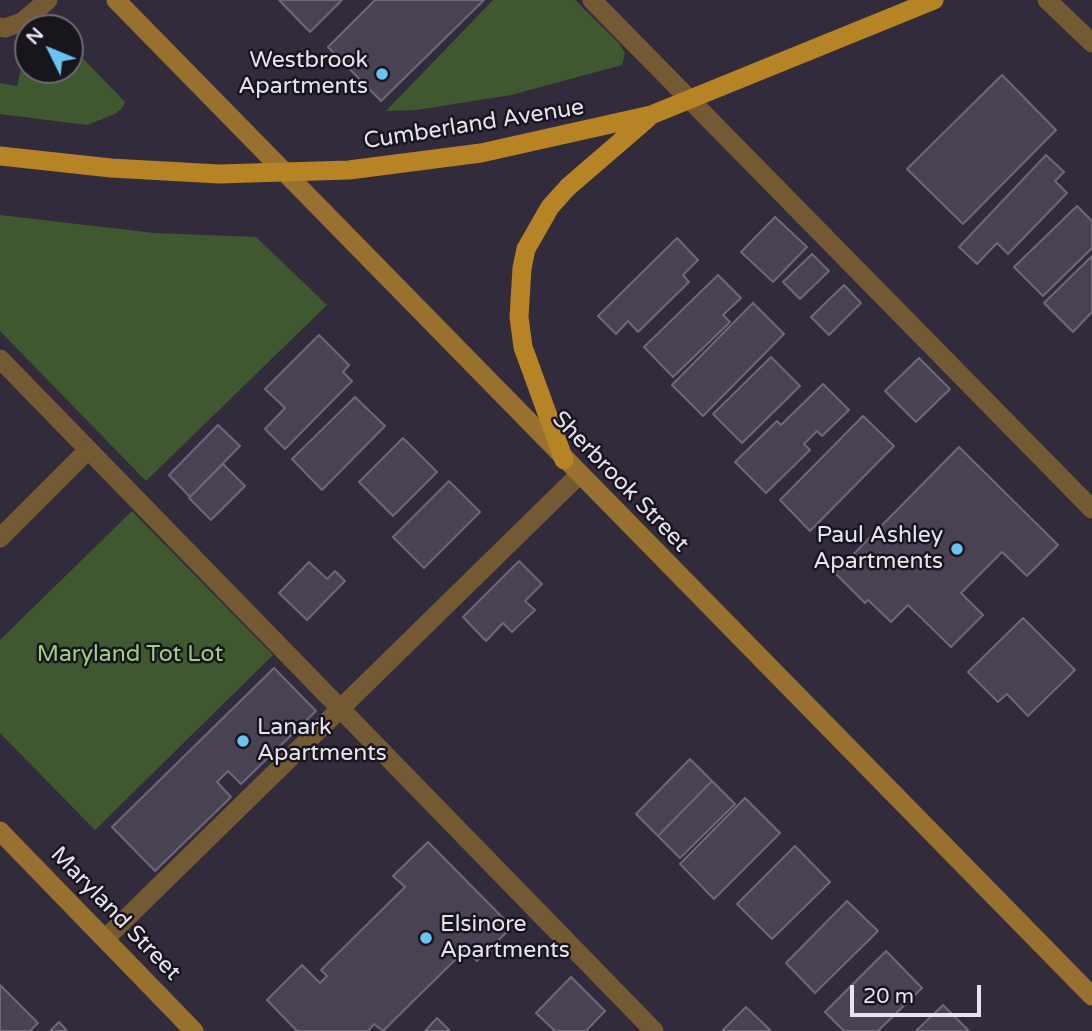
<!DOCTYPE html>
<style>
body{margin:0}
#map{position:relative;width:1092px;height:1031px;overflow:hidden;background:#312b3c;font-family:"Varela Round",sans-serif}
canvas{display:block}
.north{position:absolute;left:14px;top:14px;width:70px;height:70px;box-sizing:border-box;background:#18151d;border:2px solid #6b6871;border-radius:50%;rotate:313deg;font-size:19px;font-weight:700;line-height:28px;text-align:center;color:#e8e4ef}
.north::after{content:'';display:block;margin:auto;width:24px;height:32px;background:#68c4f0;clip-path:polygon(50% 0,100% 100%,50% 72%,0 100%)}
.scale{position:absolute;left:850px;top:985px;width:131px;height:32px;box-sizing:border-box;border:4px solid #e8e4ef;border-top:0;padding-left:9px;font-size:21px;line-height:24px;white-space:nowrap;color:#e8e4ef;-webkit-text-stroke:5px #18151d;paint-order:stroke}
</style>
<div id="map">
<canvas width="1092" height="1031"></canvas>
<div class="north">N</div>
<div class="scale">20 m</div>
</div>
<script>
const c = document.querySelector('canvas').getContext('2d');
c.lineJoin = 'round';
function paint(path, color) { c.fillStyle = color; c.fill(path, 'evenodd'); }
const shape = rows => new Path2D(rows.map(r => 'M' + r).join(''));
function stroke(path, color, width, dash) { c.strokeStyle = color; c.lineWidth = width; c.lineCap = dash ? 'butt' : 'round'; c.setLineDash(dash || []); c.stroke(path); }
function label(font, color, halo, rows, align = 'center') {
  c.font = font + ' "Varela Round",sans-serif'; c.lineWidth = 5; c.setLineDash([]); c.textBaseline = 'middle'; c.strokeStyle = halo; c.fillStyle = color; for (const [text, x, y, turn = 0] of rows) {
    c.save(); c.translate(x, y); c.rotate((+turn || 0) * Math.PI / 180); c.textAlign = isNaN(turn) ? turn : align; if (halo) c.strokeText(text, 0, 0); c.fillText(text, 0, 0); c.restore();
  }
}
const green = shape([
 [493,0,575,0,618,42,625,53,622,65,511,95,417,110,386,111],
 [70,45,125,102,123,107,115,114,87,125,0,114,0,83,17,86,25,52,28,50,28,70,70,70],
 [0,215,154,233,256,237,327,305,146,481,0,331],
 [132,511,273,655,95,830,0,733,0,640]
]);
const building = shape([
 [279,0,342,0,310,32,279,0],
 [375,0,484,0,381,101,328,47,375,0],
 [1002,75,1056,130,963,224,907,169,1002,75],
 [1046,155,1064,172,1055,181,1067,193,1008,254,997,243,977,264,959,247,1046,155],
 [1077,206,1092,221,1092,248,1043,296,1014,267,1077,206],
 [775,217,807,247,773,282,741,252,775,217],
 [677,238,698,260,683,275,689,282,638,332,628,321,616,334,598,316,677,238],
 [812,254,829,271,800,299,783,282,812,254],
 [1092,256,1092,312,1073,332,1044,303,1092,256],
 [718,275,741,298,723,315,730,322,673,377,644,347,718,275],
 [844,285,861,303,829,335,811,317,844,285],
 [753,303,784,334,703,416,672,385,753,303],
 [319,335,349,365,343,372,352,381,285,449,265,429,285,408,265,389,319,335],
 [771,357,800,386,742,443,713,414,771,357],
 [919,358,950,389,916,422,885,391,919,358],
 [823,384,849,410,822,436,817,431,804,444,810,450,766,493,735,462,777,421,781,425,823,384],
 [355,397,385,426,322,490,292,459,355,397],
 [863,416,894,446,810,531,780,500,863,416],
 [218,425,240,446,190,497,169,475,218,425],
 [403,438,437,472,393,516,359,482,403,438],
 [959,447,1058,545,1027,576,1002,552,961,593,983,615,951,647,908,605,891,622,868,600,865,603,835,573,959,447],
 [223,464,245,486,211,520,189,498,223,464],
 [449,481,480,512,424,568,393,537,449,481],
 [519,561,542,584,525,601,535,610,512,632,503,623,486,641,463,617,519,561],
 [309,562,327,579,335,571,345,581,307,620,279,593,309,562],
 [1023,618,1075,670,1028,716,1007,694,998,702,968,672,1023,618],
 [274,668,316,711,241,784,228,771,217,782,231,797,155,871,112,827,274,668],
 [690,759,712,781,658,836,636,814,690,759],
 [712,781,735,804,680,858,658,836,712,781],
 [745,798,780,833,714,899,680,864,745,798],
 [428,842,512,927,477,961,465,950,383,1031,374,1024,368,1031,297,1031,267,1000,302,965,320,983,327,976,321,970,405,887,393,876,428,842],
 [795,846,830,882,772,939,737,904,795,846],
 [847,901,878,931,815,993,786,963,847,901],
 [886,951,922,988,878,1031,844,1031,825,1012,886,951],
 [571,977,605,1011,586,1031,555,1031,536,1013,571,977],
 [0,985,38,1023,30,1031,0,1031,0,985],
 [943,1005,969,1031,916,1031,943,1005],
 [746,1007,771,1031,722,1031,746,1007],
 [437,1018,450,1031,425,1031,437,1018],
 [59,1022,67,1031,50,1031,59,1022]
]);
const service = shape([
 [592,0,1092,509],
 [0,27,5,28,22,22,48,0],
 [0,359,654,1031],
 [105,939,579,475]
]);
const minor = shape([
 [1047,0,1092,43],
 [0,538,88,450]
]);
const secondary = shape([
 [116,0,1092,996],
 [0,831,194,1031]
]);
const primary = shape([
 [0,156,111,168,219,174,349,170,481,153,651,115,934,0],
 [564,460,523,347,519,317,522,268,526,249,550,207,568,187,648,118]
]);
const markers = [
 [382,74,7,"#68c4f0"],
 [957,549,7,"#68c4f0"],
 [243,741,7,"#68c4f0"],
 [426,938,7,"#68c4f0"]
];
const poiNames = [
 ["Westbrook",368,61],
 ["Apartments",368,87],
 ["Paul Ashley",943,536],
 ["Apartments",943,562],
 ["Lanark",257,728,"left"],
 ["Apartments",257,754,"left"],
 ["Elsinore",440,925,"left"],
 ["Apartments",440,951,"left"]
];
const streetNames = [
 ["Cumberland Avenue",474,125,-9],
 ["Sherbrook Street",620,482,46],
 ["Maryland Street",115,914,46]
];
const parkNames = [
 ["Maryland Tot Lot",130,655]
];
paint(green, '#405830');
paint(building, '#484253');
stroke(building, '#6e687b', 2);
stroke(service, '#735a33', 19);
stroke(minor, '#735a33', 19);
stroke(secondary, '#99712e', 19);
stroke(primary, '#b68325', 19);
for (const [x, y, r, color] of markers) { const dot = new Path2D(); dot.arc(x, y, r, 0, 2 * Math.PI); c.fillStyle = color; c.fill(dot); stroke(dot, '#18151d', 2.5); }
label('23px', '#e8e4ef', '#18151d', poiNames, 'right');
label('23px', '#e8e4ef', '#18151d', streetNames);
label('23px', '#a1ce82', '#18151d', parkNames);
</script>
